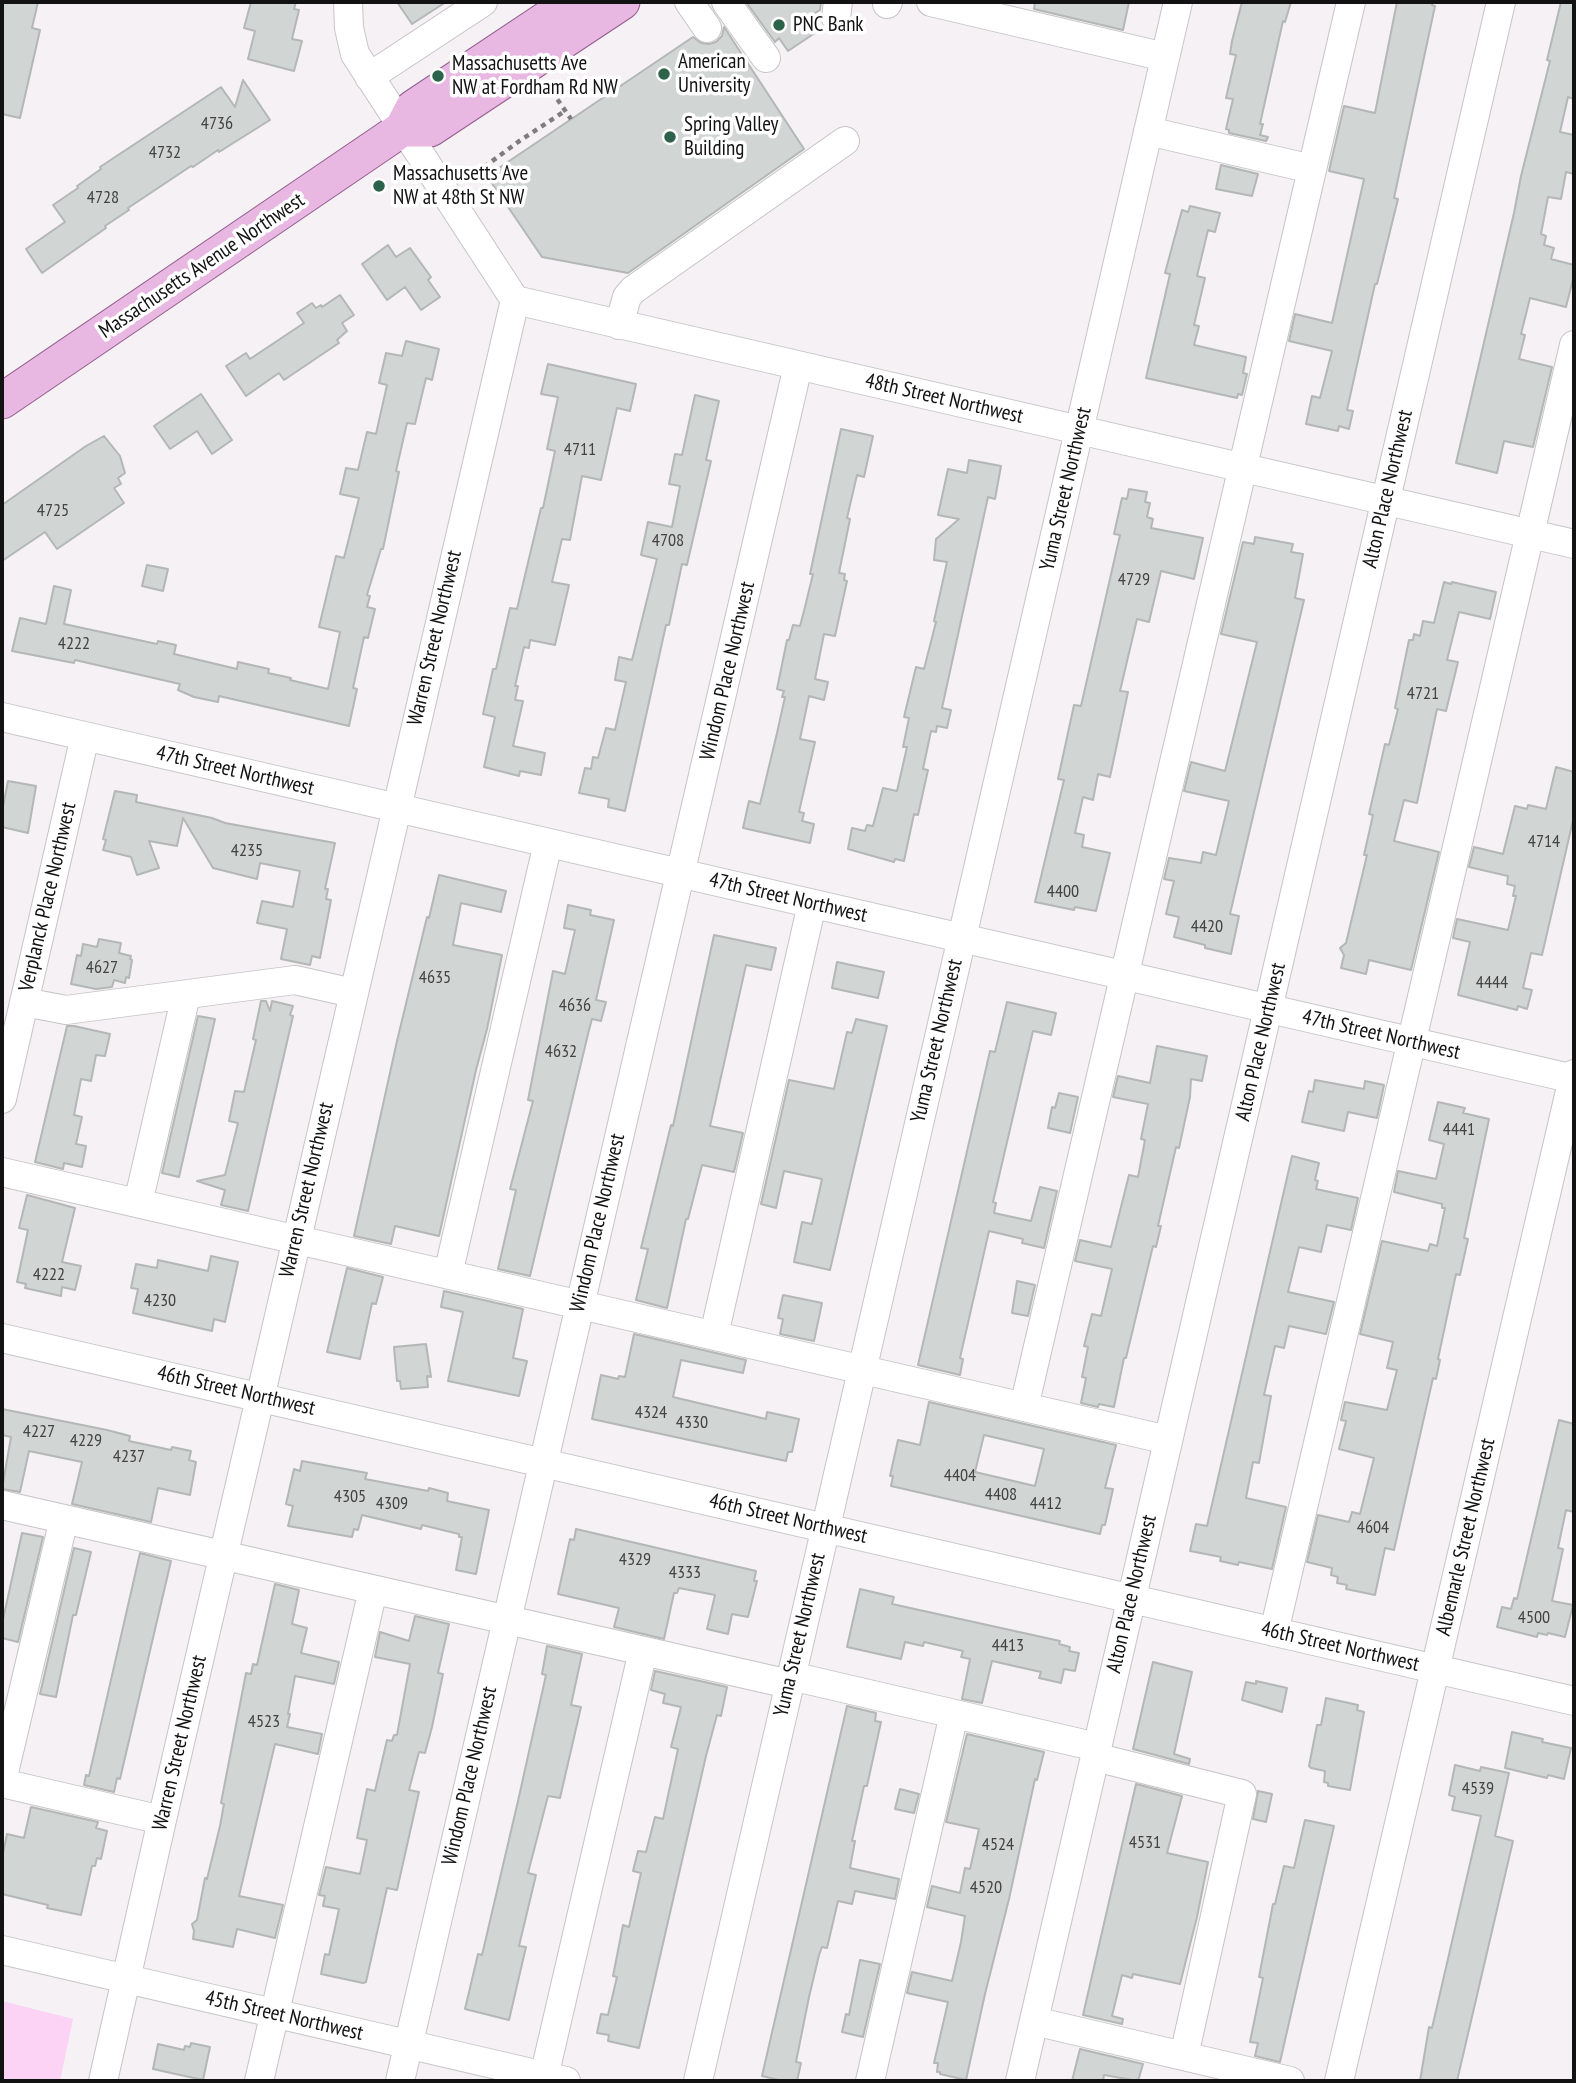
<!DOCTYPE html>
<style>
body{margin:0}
#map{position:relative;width:1576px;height:2083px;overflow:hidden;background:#f5f1f4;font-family:"PT Sans Narrow",sans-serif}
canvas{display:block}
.frame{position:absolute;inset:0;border:4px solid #131213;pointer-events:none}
</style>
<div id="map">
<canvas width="1576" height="2083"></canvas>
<div class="frame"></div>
</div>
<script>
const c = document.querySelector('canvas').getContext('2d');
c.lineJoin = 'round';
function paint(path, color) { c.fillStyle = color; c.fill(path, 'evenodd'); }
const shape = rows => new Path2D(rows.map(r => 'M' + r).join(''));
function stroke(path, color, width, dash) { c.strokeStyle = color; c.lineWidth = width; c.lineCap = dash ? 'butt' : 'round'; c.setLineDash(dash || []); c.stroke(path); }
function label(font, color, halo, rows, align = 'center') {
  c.font = font + ' "PT Sans Narrow",sans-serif'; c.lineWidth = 7; c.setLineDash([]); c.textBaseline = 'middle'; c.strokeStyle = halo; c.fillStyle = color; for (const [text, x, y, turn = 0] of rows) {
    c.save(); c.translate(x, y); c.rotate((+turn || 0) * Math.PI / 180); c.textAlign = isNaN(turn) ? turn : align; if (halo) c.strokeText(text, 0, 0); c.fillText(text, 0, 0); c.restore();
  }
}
const green = shape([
 [2,2001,73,2019,60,2081,2,2081]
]);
const building = shape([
 [2,2,38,2,32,28,40,30,20,118,2,114,2,2],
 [251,2,296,2,294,9,299,10,292,39,302,41,294,71,248,59,255,31,244,28,251,2],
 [397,2,446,2,412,24,397,2],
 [746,2,821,2,820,10,806,19,815,33,788,51,779,38,775,42,746,2],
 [1035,2,1129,2,1123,30,1034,9,1035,2],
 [1242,2,1291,2,1285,22,1283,21,1260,124,1263,124,1260,135,1268,137,1266,141,1229,133,1229,130,1226,129,1233,99,1226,98,1236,55,1230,54,1232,41,1242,2],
 [1397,2,1433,2,1432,5,1435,6,1394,198,1398,199,1377,284,1375,284,1347,410,1353,411,1349,429,1339,426,1338,431,1306,424,1312,396,1320,398,1332,351,1289,341,1295,314,1332,323,1364,179,1329,171,1344,106,1375,113,1397,2],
 [1561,2,1574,2,1574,99,1568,97,1560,132,1574,135,1574,174,1566,172,1561,199,1548,197,1541,234,1546,236,1544,245,1554,248,1551,259,1574,265,1574,275,1566,307,1530,298,1521,334,1525,335,1519,359,1552,367,1533,447,1504,441,1497,473,1456,463,1514,213,1521,176,1550,61,1547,60,1561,2],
 [724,27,804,149,628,273,542,257,487,176,693,37,701,43,709,44,716,42,722,36,724,27],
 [243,80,270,120,219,152,218,150,193,167,191,166,128,208,129,210,105,226,106,228,42,273,26,249,65,222,53,205,78,188,77,186,101,169,100,167,221,87,235,107,243,80],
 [1221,165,1258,174,1252,196,1216,189,1221,165],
 [1190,206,1220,213,1215,232,1208,230,1197,276,1205,278,1194,325,1199,326,1194,345,1246,357,1243,373,1247,374,1242,395,1238,394,1237,398,1146,378,1170,274,1165,273,1182,210,1188,212,1190,206],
 [388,245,396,257,410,248,431,277,428,280,440,297,421,310,405,287,387,300,362,264,388,245],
 [340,295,354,315,342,323,347,331,337,340,339,343,284,380,279,373,246,396,226,366,246,353,250,359,304,323,297,313,312,303,316,308,321,305,322,307,340,295],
 [406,341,439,349,432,380,426,378,415,424,407,423,396,471,399,472,383,549,381,549,367,595,370,596,367,607,375,609,368,638,364,637,353,688,357,689,349,726,219,696,218,702,194,697,178,690,180,684,75,660,74,663,12,651,20,618,46,624,54,586,71,590,64,624,157,644,158,641,176,645,174,654,237,669,238,662,269,669,268,673,291,678,290,680,328,689,340,632,319,627,336,556,344,558,359,498,340,494,344,477,346,468,358,470,367,432,376,434,387,385,379,383,386,353,402,356,406,341],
 [548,364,636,384,630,411,617,408,601,480,582,476,570,540,562,539,552,582,569,585,555,645,530,640,529,648,524,647,515,686,518,686,515,700,523,701,513,746,545,753,541,775,520,771,519,776,484,767,495,717,483,714,493,669,496,669,510,608,517,609,541,508,543,508,555,451,547,449,558,397,541,394,548,364],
 [201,394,232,440,212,454,197,431,170,449,154,426,201,394],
 [695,395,719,401,706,460,711,461,689,556,687,565,682,564,669,625,666,625,625,811,608,807,609,799,579,793,585,768,591,769,593,757,598,758,606,728,615,730,626,682,615,680,619,657,632,660,657,559,641,555,648,522,672,527,680,486,669,484,675,454,682,455,695,395],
 [841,429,873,436,864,477,857,475,847,518,850,519,839,573,845,574,844,580,847,581,835,636,824,634,815,679,828,682,824,700,809,696,800,739,815,742,799,812,804,813,802,821,814,824,810,843,743,828,749,801,760,804,777,733,785,697,782,697,784,691,777,689,787,640,789,640,793,625,800,626,804,611,813,574,810,574,841,429],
 [104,436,120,456,125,473,118,478,121,484,114,488,124,503,57,549,45,532,2,561,2,505,86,446,104,436],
 [969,460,1001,466,995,499,988,497,942,708,951,710,947,728,937,726,936,732,931,731,923,769,928,770,918,815,914,814,904,861,895,859,894,862,848,849,852,828,865,831,867,825,873,826,883,788,897,791,907,747,903,747,909,718,904,717,916,667,924,669,936,622,934,621,947,562,934,560,936,539,959,519,938,515,948,469,967,473,969,460],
 [1129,489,1147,492,1145,502,1150,503,1147,517,1153,519,1151,528,1203,538,1194,579,1161,571,1149,622,1137,619,1120,691,1128,692,1110,777,1098,774,1093,800,1083,797,1075,833,1084,835,1082,847,1110,853,1096,911,1075,907,1074,910,1035,902,1064,780,1058,779,1074,705,1081,706,1120,535,1114,534,1122,498,1127,499,1129,489],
 [1255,537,1293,544,1291,552,1303,554,1295,598,1304,600,1230,914,1239,916,1231,954,1205,948,1205,945,1174,937,1179,917,1166,914,1174,881,1164,879,1169,858,1201,863,1203,852,1216,855,1229,801,1184,791,1191,762,1225,771,1257,642,1221,634,1243,542,1254,544,1255,537],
 [147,565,168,569,163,591,142,586,147,565],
 [1444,582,1451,584,1452,582,1496,592,1490,619,1459,612,1447,660,1458,662,1446,711,1437,709,1417,803,1404,800,1394,841,1439,852,1411,970,1369,960,1366,974,1341,968,1344,955,1340,948,1346,943,1367,855,1364,855,1373,815,1369,814,1385,744,1389,745,1398,709,1395,708,1409,640,1413,640,1414,634,1420,636,1423,621,1434,623,1444,582],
 [1556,767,1574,772,1574,816,1542,955,1531,953,1523,988,1532,990,1527,1009,1518,1006,1517,1010,1458,995,1470,942,1453,938,1457,919,1508,930,1516,896,1513,896,1515,886,1507,884,1508,876,1469,867,1474,847,1503,854,1515,806,1527,809,1528,805,1546,809,1556,767],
 [8,781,36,786,28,833,2,827,2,812,8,781],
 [115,791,137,795,136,802,212,818,225,823,335,843,325,889,328,889,326,899,331,900,320,958,312,956,310,965,281,959,287,929,257,923,262,901,293,907,300,871,260,863,257,879,213,868,183,818,177,846,149,841,159,868,137,875,131,857,103,850,106,840,103,839,115,791],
 [439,875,506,891,501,912,461,903,453,945,502,955,487,1029,476,1070,439,1236,395,1226,391,1244,354,1236,397,1041,427,917,429,918,439,875],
 [568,905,591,910,590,915,614,920,596,1000,606,1002,601,1021,592,1019,589,1030,530,1276,498,1269,516,1190,510,1189,533,1101,528,1100,553,971,565,974,575,930,564,928,568,905],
 [714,935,776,948,771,970,746,965,710,1126,743,1133,734,1172,702,1165,688,1219,686,1219,667,1308,636,1300,648,1249,641,1248,671,1125,673,1126,714,935],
 [99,939,121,943,119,953,131,956,130,959,132,960,129,978,126,977,125,983,114,980,112,987,96,989,71,984,77,955,81,956,83,944,97,947,99,939],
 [837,962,884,972,878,998,832,988,837,962],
 [261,1001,266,1001,270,1011,272,1001,293,1006,290,1015,293,1016,248,1211,221,1205,225,1190,197,1181,225,1175,238,1123,229,1121,235,1091,244,1092,256,1040,253,1039,261,1001],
 [1007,1002,1056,1013,1051,1035,1033,1031,993,1202,996,1203,994,1213,1031,1221,1040,1187,1057,1191,1044,1248,1022,1243,1023,1239,989,1231,960,1358,963,1359,960,1375,918,1365,990,1051,995,1052,1007,1002],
 [198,1016,215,1019,179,1177,162,1173,198,1016],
 [856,1019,887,1026,830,1270,794,1262,802,1222,812,1224,822,1179,784,1171,776,1208,761,1204,789,1080,834,1089,847,1032,852,1033,856,1019],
 [67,1026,74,1026,110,1034,105,1056,96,1055,91,1081,81,1079,74,1115,82,1117,76,1144,86,1146,82,1167,64,1163,63,1169,35,1162,67,1026],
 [1157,1046,1207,1056,1202,1081,1191,1079,1190,1097,1179,1148,1176,1147,1158,1226,1161,1226,1156,1247,1153,1246,1126,1358,1124,1358,1114,1407,1099,1404,1098,1407,1081,1403,1086,1378,1082,1377,1088,1347,1084,1346,1092,1314,1101,1316,1112,1269,1075,1261,1080,1240,1111,1247,1129,1175,1138,1177,1145,1140,1141,1139,1148,1104,1113,1097,1118,1076,1150,1083,1157,1046],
 [1315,1080,1364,1089,1365,1081,1384,1085,1377,1118,1348,1112,1344,1131,1302,1122,1309,1091,1313,1092,1315,1080],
 [1059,1093,1078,1097,1070,1133,1048,1128,1052,1107,1055,1108,1059,1093],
 [1438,1102,1465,1108,1463,1113,1489,1119,1464,1238,1468,1239,1460,1275,1456,1274,1438,1359,1440,1360,1436,1379,1433,1378,1394,1550,1385,1548,1375,1595,1346,1589,1347,1585,1337,1583,1338,1577,1331,1575,1332,1568,1307,1562,1318,1515,1349,1522,1352,1512,1360,1514,1374,1458,1339,1449,1346,1421,1341,1420,1345,1402,1387,1410,1397,1370,1387,1368,1393,1342,1360,1334,1382,1241,1428,1251,1430,1244,1437,1246,1445,1208,1442,1208,1442,1204,1394,1192,1398,1171,1436,1179,1444,1144,1429,1140,1438,1102],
 [1292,1156,1319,1163,1315,1180,1318,1181,1316,1189,1358,1198,1351,1230,1327,1225,1321,1252,1299,1247,1288,1292,1334,1302,1326,1334,1289,1326,1284,1348,1275,1346,1264,1395,1271,1396,1259,1463,1253,1462,1246,1498,1286,1507,1272,1569,1239,1562,1238,1565,1220,1561,1221,1557,1190,1551,1196,1524,1207,1526,1292,1156],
 [27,1195,75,1208,62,1262,81,1266,75,1290,62,1287,61,1296,25,1288,26,1284,17,1282,28,1230,19,1228,27,1195],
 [211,1256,238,1262,225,1322,214,1319,212,1331,133,1313,138,1289,131,1288,136,1264,157,1268,158,1260,208,1271,211,1256],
 [347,1268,383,1277,376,1304,372,1303,360,1359,327,1352,347,1268],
 [1017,1281,1035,1285,1028,1316,1012,1313,1017,1281],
 [444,1291,523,1309,513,1358,527,1361,519,1396,448,1381,463,1312,441,1307,444,1291],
 [783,1295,822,1303,814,1341,780,1334,783,1319,778,1318,783,1295],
 [634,1334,746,1360,743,1373,681,1360,673,1397,766,1419,767,1412,799,1419,792,1452,788,1452,786,1461,592,1419,601,1375,618,1379,619,1376,625,1377,634,1334],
 [426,1344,431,1377,427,1376,428,1387,401,1389,400,1381,397,1381,394,1347,426,1344],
 [929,1402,1116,1445,1105,1488,1113,1489,1105,1525,1102,1525,1100,1534,891,1486,893,1476,890,1476,898,1440,920,1445,929,1402],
 [984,1435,1044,1449,1035,1486,975,1472,984,1435],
 [2,1409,107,1430,130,1436,129,1441,171,1450,172,1447,191,1451,189,1460,196,1462,190,1495,158,1488,151,1522,72,1504,82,1462,29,1451,20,1492,2,1489,11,1437,2,1435,2,1409],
 [1559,1420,1574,1424,1574,1512,1566,1510,1558,1548,1563,1549,1552,1601,1573,1605,1565,1637,1548,1633,1547,1635,1538,1633,1537,1637,1497,1627,1502,1607,1511,1609,1514,1598,1517,1599,1559,1420],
 [302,1461,367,1473,365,1479,428,1491,429,1488,448,1493,447,1501,489,1510,476,1574,456,1570,462,1537,459,1537,459,1534,422,1525,421,1529,362,1515,358,1530,354,1529,352,1537,288,1526,293,1506,286,1504,294,1469,300,1471,302,1461],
 [576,1529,756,1571,754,1581,757,1581,748,1617,732,1614,728,1634,707,1629,715,1595,679,1588,677,1593,674,1593,664,1639,614,1627,619,1608,558,1594,570,1539,574,1540,576,1529],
 [22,1533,43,1537,18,1642,2,1638,2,1624,22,1533],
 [74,1548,91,1552,76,1615,73,1615,56,1697,40,1694,74,1548],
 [140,1553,171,1561,120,1779,117,1778,114,1792,84,1785,86,1775,89,1776,140,1553],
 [275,1584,299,1590,292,1624,307,1628,301,1653,339,1662,334,1684,295,1676,288,1714,290,1714,287,1727,322,1734,318,1754,275,1744,239,1896,283,1905,275,1938,237,1929,233,1947,193,1939,194,1931,192,1924,197,1920,205,1878,207,1879,220,1826,224,1804,221,1803,246,1673,251,1674,253,1664,257,1665,275,1584],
 [860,1589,894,1597,892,1604,1060,1641,1059,1644,1070,1647,1069,1651,1079,1653,1075,1671,1064,1669,1061,1683,1039,1678,1041,1672,992,1661,982,1703,962,1699,970,1659,961,1657,963,1651,924,1642,923,1646,905,1642,901,1659,847,1647,860,1589],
 [415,1616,449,1624,438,1673,443,1674,432,1727,425,1753,419,1752,409,1790,419,1792,397,1890,387,1888,366,1982,363,1983,321,1974,325,1954,329,1955,339,1909,323,1906,325,1896,319,1895,326,1867,360,1874,367,1840,357,1838,367,1789,375,1791,387,1740,392,1741,394,1735,397,1735,410,1664,375,1657,380,1632,409,1641,415,1616],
 [547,1646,582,1654,571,1705,581,1707,560,1798,548,1796,528,1873,536,1875,519,1946,526,1947,509,2020,465,2009,478,1954,482,1955,486,1938,518,1801,546,1675,542,1674,547,1646],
 [1153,1662,1192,1672,1174,1754,1190,1759,1189,1764,1133,1749,1153,1662],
 [655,1671,727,1687,721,1716,717,1715,706,1756,639,2048,608,2041,609,2035,597,2033,601,2014,608,2015,617,1977,613,1976,623,1925,629,1927,641,1873,633,1871,638,1851,646,1852,655,1817,663,1819,678,1749,671,1747,681,1707,663,1703,665,1694,651,1690,655,1671],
 [1256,1681,1287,1688,1282,1712,1242,1700,1246,1682,1256,1684,1256,1681],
 [1326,1698,1358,1705,1357,1710,1364,1712,1350,1790,1328,1786,1328,1783,1324,1782,1325,1771,1311,1768,1309,1766,1317,1725,1321,1725,1326,1698],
 [847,1706,876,1713,875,1721,881,1722,867,1786,864,1786,852,1841,855,1841,850,1868,899,1879,895,1899,855,1891,852,1904,838,1901,827,1948,822,1947,819,1955,809,1997,796,2062,801,2063,797,2081,783,2081,762,2076,847,1706],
 [1512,1732,1543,1739,1542,1742,1571,1748,1564,1779,1548,1775,1547,1778,1505,1768,1512,1732],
 [967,1734,1044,1752,1037,1780,1035,1779,1009,1899,985,1994,966,2080,940,2074,940,2072,937,2072,938,2063,934,2063,948,2002,907,1993,912,1972,952,1981,961,1942,965,1916,927,1907,932,1886,960,1893,965,1868,970,1869,979,1829,946,1822,967,1734],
 [1455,1765,1480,1771,1481,1767,1509,1773,1495,1836,1513,1841,1457,2081,1420,2081,1429,2027,1432,2028,1481,1816,1452,1810,1455,1797,1449,1795,1455,1765],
 [1136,1784,1182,1796,1167,1853,1208,1862,1197,1917,1180,1984,1133,1974,1132,1978,1122,1975,1112,2016,1123,2019,1122,2024,1083,2015,1136,1784],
 [900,1789,919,1794,914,1813,895,1809,900,1789],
 [1258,1791,1272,1794,1266,1822,1253,1819,1258,1791],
 [31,1807,98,1822,96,1828,107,1831,101,1859,97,1858,95,1866,92,1866,81,1915,47,1908,48,1905,2,1894,2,1858,7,1834,24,1838,31,1807],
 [1305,1820,1334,1826,1280,2062,1255,2056,1258,2043,1250,2042,1263,1978,1259,1977,1273,1904,1275,1904,1284,1866,1294,1868,1305,1820],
 [860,1960,880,1964,863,2037,842,2032,846,2014,849,2015,860,1960],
 [191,2043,210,2047,203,2080,153,2069,158,2044,184,2050,185,2046,190,2047,191,2043],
 [1080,2049,1143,2064,1138,2081,1104,2075,1103,2081,1072,2081,1080,2049]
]);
const path = shape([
 [546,83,571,119],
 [468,179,518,142,565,111]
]);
const minor = shape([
 [348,2,349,28,355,54,515,300,1574,544],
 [689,2,707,28],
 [726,2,766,58],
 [931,2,1165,57],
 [887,4,888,2],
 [836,18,838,2],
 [369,77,483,2],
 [1148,131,1312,169],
 [619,325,627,297,633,290,845,141],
 [2,717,1574,1079],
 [24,1002,66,1010,295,980,353,993],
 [2,1099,85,736],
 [2,1172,1168,1440],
 [138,1203,186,995],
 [448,1274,548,843],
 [714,1335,812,904],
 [2,1338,1574,1701],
 [1024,1407,1351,2],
 [2,1505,789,1684],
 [1274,1632,1574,345],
 [791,1676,1097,1747],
 [1095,1757,1242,1794,1184,2056],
 [2,1781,64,1519],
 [2,1783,162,1820],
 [2,1950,566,2081],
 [1034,2021,1290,2081],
 [103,2081,162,1820,515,300],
 [259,2081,373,1590],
 [400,2081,798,366],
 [543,2081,643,1651],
 [698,2081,1178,2],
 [870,2081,954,1714],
 [1020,2081,1501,2],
 [1339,2081,1574,1074]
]);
const major = shape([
 [402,129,430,129,622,2],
 [2,401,402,129,413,108,572,2]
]);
const markers = [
 [779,25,7,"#2c634a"],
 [664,74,7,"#2c634a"],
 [438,76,7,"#2c634a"],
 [670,137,7,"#2c634a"],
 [379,186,7,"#2c634a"]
];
const numberNames = [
 ["4736",217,124],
 ["4732",165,153],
 ["4728",103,198],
 ["4711",580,450],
 ["4725",53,511],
 ["4708",668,541],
 ["4729",1134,580],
 ["4222",74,644],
 ["4721",1423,694],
 ["4714",1544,842],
 ["4235",247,851],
 ["4400",1063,892],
 ["4420",1207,927],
 ["4627",102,968],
 ["4635",435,978],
 ["4444",1492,983],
 ["4636",575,1006],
 ["4632",561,1052],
 ["4441",1459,1130],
 ["4222",49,1275],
 ["4230",160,1301],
 ["4324",651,1413],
 ["4330",692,1423],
 ["4227",39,1432],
 ["4229",86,1441],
 ["4237",129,1457],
 ["4404",960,1476],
 ["4408",1001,1495],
 ["4305",350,1497],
 ["4309",392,1504],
 ["4412",1046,1504],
 ["4604",1373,1528],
 ["4329",635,1560],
 ["4333",685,1573],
 ["4500",1534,1618],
 ["4413",1008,1646],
 ["4523",264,1722],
 ["4539",1478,1789],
 ["4531",1145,1843],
 ["4524",998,1845],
 ["4520",986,1888]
];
const poiNames = [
 ["PNC Bank",793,25],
 ["American",678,62],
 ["University",678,86],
 ["Massachusetts Ave",452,64],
 ["NW at Fordham Rd NW",452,88],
 ["Spring Valley",684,125],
 ["Building",684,149],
 ["Massachusetts Ave",393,174],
 ["NW at 48th St NW",393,198]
];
const streetNames = [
 ["Massachusetts Avenue Northwest",202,266,-34],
 ["48th Street Northwest",944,399,13],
 ["Yuma Street Northwest",1066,489,-77],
 ["Alton Place Northwest",1388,489,-77],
 ["Warren Street Northwest",435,638,-77],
 ["Windom Place Northwest",728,671,-77],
 ["47th Street Northwest",235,771,13],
 ["Verplanck Place Northwest",48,897,-77],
 ["47th Street Northwest",788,898,13],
 ["47th Street Northwest",1381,1035,13],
 ["Yuma Street Northwest",937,1041,-77],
 ["Alton Place Northwest",1261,1042,-77],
 ["Warren Street Northwest",307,1190,-77],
 ["Windom Place Northwest",598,1223,-77],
 ["46th Street Northwest",236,1391,13],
 ["46th Street Northwest",788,1519,13],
 ["Albemarle Street Northwest",1466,1537,-77],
 ["Alton Place Northwest",1132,1594,-77],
 ["Yuma Street Northwest",800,1635,-77],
 ["46th Street Northwest",1340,1647,13],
 ["Warren Street Northwest",180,1743,-77],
 ["Windom Place Northwest",470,1776,-77],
 ["45th Street Northwest",284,2016,13]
];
paint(green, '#fcd3f5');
paint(building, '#d1d5d3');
stroke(building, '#b3b7b5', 2);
stroke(minor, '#c7c3c7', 30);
stroke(major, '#935e8d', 37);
stroke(path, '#807d7f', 4.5, [5, 5]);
stroke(minor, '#fff', 28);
stroke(major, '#e8b7e2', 35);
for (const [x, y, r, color] of markers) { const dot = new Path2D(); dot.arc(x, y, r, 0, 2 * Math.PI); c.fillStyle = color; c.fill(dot); stroke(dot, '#fff', 2.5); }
label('18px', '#424343', null, numberNames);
label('21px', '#131213', '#fff', poiNames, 'left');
label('21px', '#131213', '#fff', streetNames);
</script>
